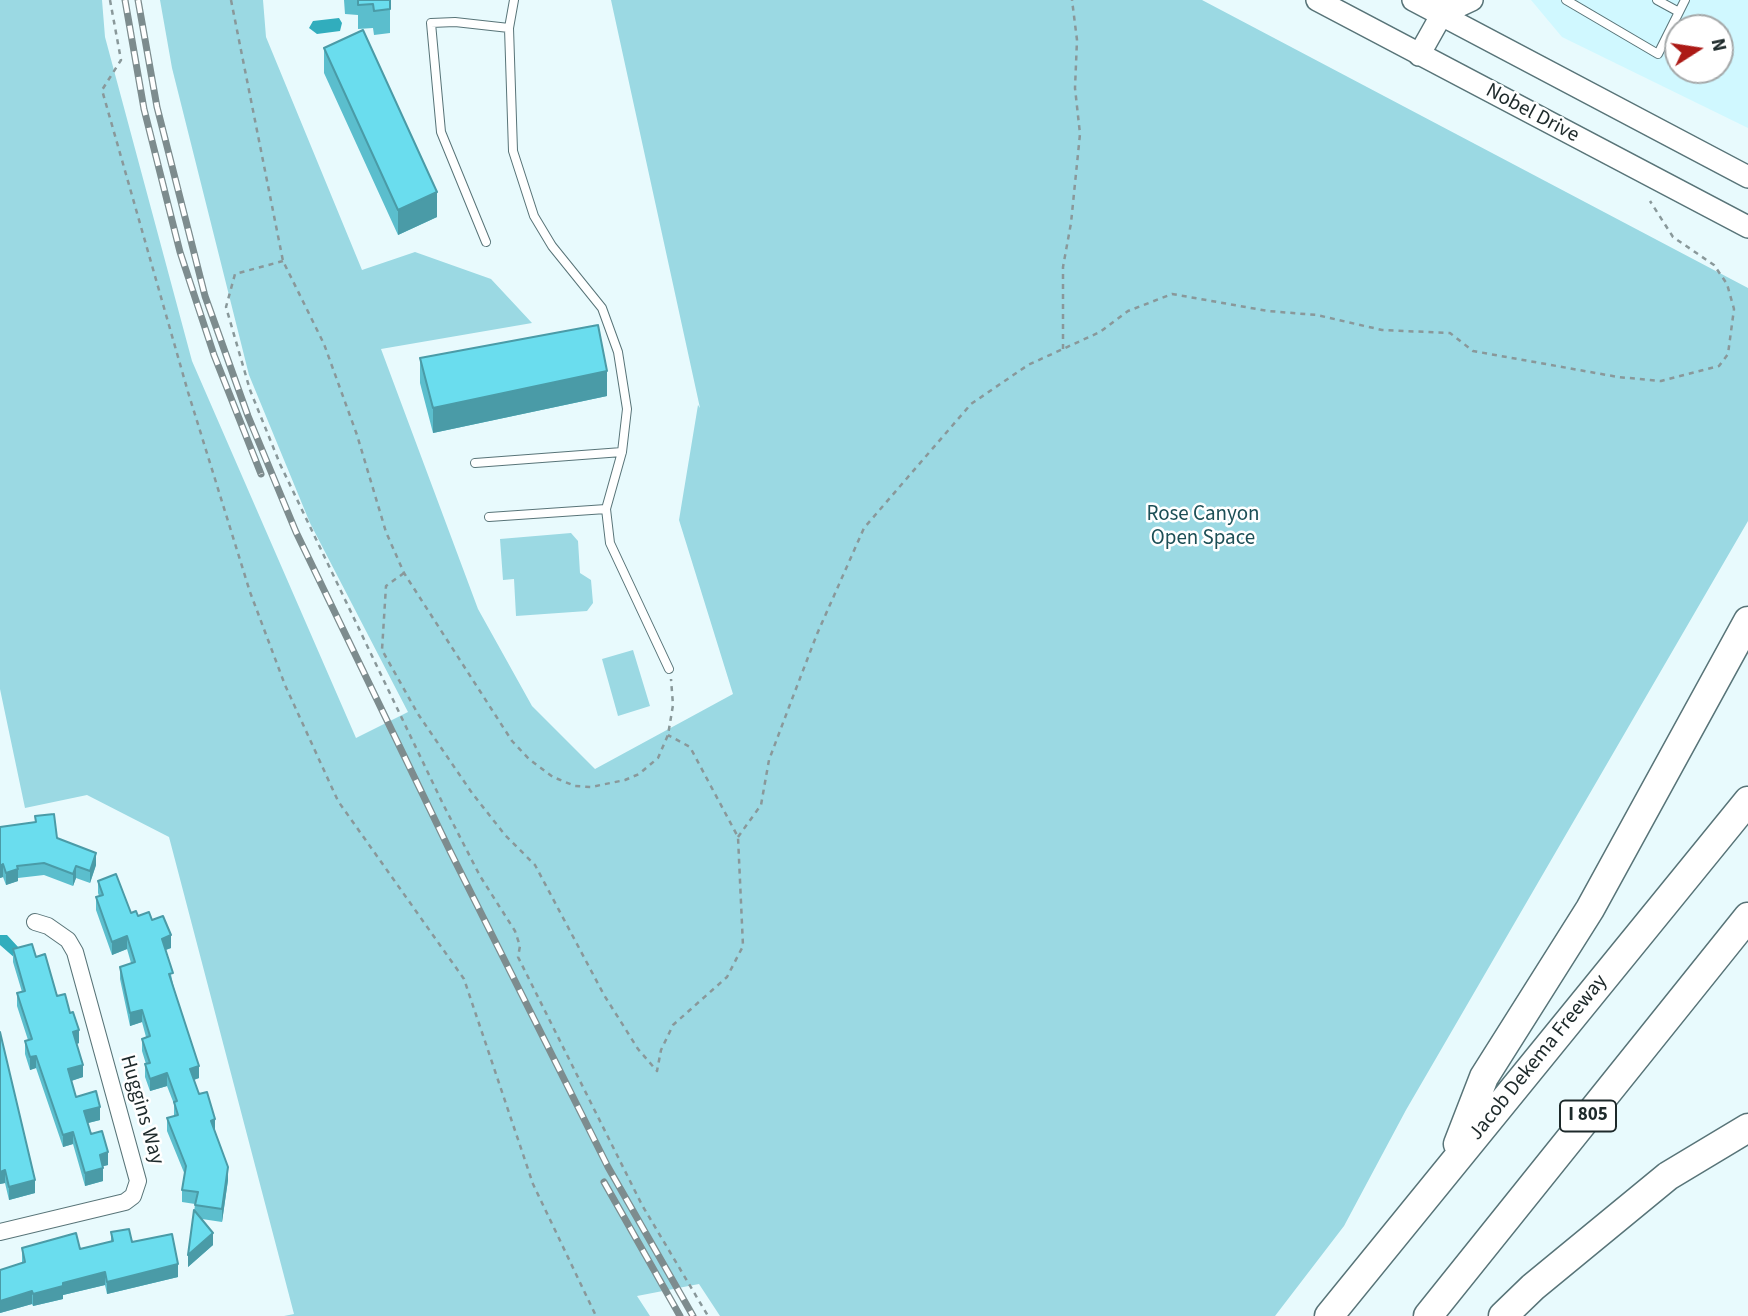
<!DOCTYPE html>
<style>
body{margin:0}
#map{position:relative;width:1748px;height:1316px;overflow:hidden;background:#e8fafd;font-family:"Source Sans 3",sans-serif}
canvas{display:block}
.north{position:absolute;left:1664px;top:14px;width:70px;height:70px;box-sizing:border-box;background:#fff;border:2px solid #a5a9aa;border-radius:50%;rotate:78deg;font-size:19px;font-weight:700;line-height:28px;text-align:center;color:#1d292a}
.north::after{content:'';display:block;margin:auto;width:24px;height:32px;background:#ac1a16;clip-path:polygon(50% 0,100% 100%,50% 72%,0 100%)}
</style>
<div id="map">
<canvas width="1748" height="1316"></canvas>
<div class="north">N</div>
</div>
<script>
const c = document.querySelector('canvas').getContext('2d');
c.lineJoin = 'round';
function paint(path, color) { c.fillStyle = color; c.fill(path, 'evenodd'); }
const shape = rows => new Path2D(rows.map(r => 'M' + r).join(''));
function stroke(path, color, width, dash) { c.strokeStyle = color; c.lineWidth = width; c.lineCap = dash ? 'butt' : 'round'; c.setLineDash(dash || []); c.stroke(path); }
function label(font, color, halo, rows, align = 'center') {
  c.font = font + ' "Source Sans 3",sans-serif'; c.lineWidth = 5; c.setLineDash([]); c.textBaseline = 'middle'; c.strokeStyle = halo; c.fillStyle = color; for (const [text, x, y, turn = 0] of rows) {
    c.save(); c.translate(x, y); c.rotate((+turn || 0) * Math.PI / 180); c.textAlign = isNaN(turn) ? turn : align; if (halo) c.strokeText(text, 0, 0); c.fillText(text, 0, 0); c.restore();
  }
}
const built = shape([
 [1531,0,1748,0,1748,128,1562,37],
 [1678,28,1720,28,1720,70,1678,70]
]);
const green = shape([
 [0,0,102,0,105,37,192,361,356,738,408,712,310,523,249,375,172,68,160,0,263,0,266,37,362,270,415,252,491,279,532,323,381,349,478,609,532,706,595,769,733,694,679,520,698,405,700,408,611,0,1202,0,1748,288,1748,521,1406,1110,1344,1226,1275,1316,720,1316,699,1284,637,1296,650,1316,284,1316,294,1314,169,837,87,795,25,808,0,689],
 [571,533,578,541,580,573,591,580,593,603,587,611,516,616,514,579,503,580,500,539],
 [633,650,650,706,618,716,602,659]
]);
const water = shape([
 [339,18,342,23,340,31,317,34,309,28,313,21],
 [0,935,7,935,19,948,16,959,0,945]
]);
const path = shape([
 [110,0,121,60,102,90,188,392,250,592,285,685,338,801,464,979,533,1184,596,1316],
 [231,0,283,261,324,344,357,435,386,532,404,573,512,741,529,759,553,777,575,786,591,787,625,780,639,774,658,758,668,735,673,705,671,679],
 [283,261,235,274,226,307,250,390,280,464,443,804,480,876,515,931,520,946,518,957,642,1205,708,1316],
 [1063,349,1063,267,1071,223,1080,134,1075,88,1077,40,1072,0],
 [404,573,386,586,382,650,418,714,472,793,505,835,535,865,604,995,638,1049,657,1071,661,1050,673,1025,727,977,743,946,738,837,690,747,668,735],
 [738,837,761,805,769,760,789,707,817,634,864,528,971,404,1028,365,1100,332,1128,311,1172,294,1268,311,1317,315,1382,330,1450,333,1473,351,1618,377,1661,381,1719,366,1728,354,1734,309,1727,284,1714,265,1673,237,1650,201]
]);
const lane = shape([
 [514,0,509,28,513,151,534,216,552,246,602,308,618,352,627,409,622,452,606,509,610,543,669,669],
 [1566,0,1658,54,1685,0],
 [1657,0,1679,12],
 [486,242,441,132,431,23,455,22,509,28],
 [475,463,622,452],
 [489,517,606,509]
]);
const street = shape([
 [0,1232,125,1202,133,1196,138,1181,75,952,68,940,48,926,35,922]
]);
const secondary = shape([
 [1317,0,1748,227],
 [1413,0,1748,177],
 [1442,14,1472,0],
 [1419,55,1442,14,1443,0]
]);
const highway = shape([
 [1458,1144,1484,1077,1590,909,1748,621],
 [1329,1316,1748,801],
 [1428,1316,1748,917],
 [1503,1316,1533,1287,1668,1176,1748,1128]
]);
const rail = shape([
 [125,0,144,109,180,252,214,355,261,474],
 [138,0,157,107,205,296,248,416,296,532,451,853,608,1167,693,1316],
 [604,1182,680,1316]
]);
const wall = shape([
 [344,0,390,0,390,33,374,35,373,28,358,29,358,15,345,14],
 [324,48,437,217,398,235,324,73],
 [420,358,607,396,433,433,420,383],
 [35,816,57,838,96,865,90,883,76,878,73,886,44,875,18,878,18,881,6,885,3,877,0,878,0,827,35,822],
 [98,881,131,913,152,920,171,948,166,950,173,984,199,1078,194,1080,199,1094,215,1132,228,1180,222,1222,202,1219,213,1245,188,1267,195,1204,182,1202,182,1190,185,1175,167,1131,167,1118,174,1116,174,1104,167,1086,150,1091,145,1077,145,1064,146,1064,142,1051,142,1039,146,1037,142,1022,130,1026,120,979,120,967,131,963,127,949,112,955,96,910,96,897,99,896,98,893],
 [13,949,36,957,57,996,79,1043,77,1044,83,1077,71,1081,76,1097,100,1120,88,1123,91,1134,108,1165,103,1166,103,1181,85,1186,73,1144,63,1147,36,1068,30,1070,25,1054,25,1041,28,1040,17,1006,17,993,22,992,13,962],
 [0,1032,35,1193,9,1200,5,1183,0,1184],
 [111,1232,132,1242,178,1277,107,1294,105,1285,63,1295,63,1299,33,1306,32,1304,0,1313,0,1270,22,1263,22,1248,80,1249,111,1242]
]);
const shadedWall = shape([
 [437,192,437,217,398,235,398,210],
 [607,371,607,396,433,433,433,408],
 [96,853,96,865,90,883,90,871],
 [3,864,3,877,0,878,0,866],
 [76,866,76,878,73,886,73,874],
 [18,869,18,881,6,885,6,873],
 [171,935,171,948,162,951,162,939],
 [127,936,127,949,112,955,112,942],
 [142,1010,142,1022,130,1026,130,1013],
 [79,1030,79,1043,73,1045,73,1032],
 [36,1056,36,1068,30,1070,30,1057],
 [83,1065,83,1077,68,1082,68,1069],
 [199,1066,199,1078,190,1081,190,1069],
 [167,1073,167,1086,150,1091,150,1079],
 [100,1107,100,1120,84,1124,84,1111],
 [215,1119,215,1132,211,1121],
 [73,1132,73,1144,63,1147,63,1135],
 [108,1152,108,1165,100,1167,100,1155],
 [228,1167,228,1180,222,1222,222,1209],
 [103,1168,103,1181,85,1186,85,1173],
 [5,1170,5,1183,0,1184,0,1172],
 [35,1180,35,1193,9,1200,9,1187],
 [213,1233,213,1245,188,1267,188,1255],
 [178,1264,178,1277,107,1294,107,1282],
 [105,1272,105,1285,63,1295,63,1299,33,1306,33,1294,63,1283],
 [32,1291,32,1304,0,1313,0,1301]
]);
const building = shape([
 [358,0,390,0,390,9,374,11,373,4,358,5,358,0],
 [363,30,437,192,398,210,324,48,363,30],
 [598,325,607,371,433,408,420,358,598,325],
 [54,814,57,838,96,853,90,871,76,866,73,874,44,863,17,866,18,869,6,873,3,864,0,866,0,827,36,822,35,816,54,814],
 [116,874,131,913,136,911,138,916,149,912,152,920,163,916,171,935,162,939,173,973,169,974,199,1066,190,1069,199,1094,207,1092,215,1119,211,1121,228,1167,222,1209,195,1205,198,1192,182,1190,186,1166,167,1118,178,1115,174,1102,177,1101,167,1073,150,1079,145,1064,150,1063,142,1039,150,1036,142,1010,130,1013,120,967,135,962,127,936,112,942,96,897,103,895,98,881,116,874],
 [32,944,36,957,45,954,57,996,65,994,70,1013,73,1012,79,1030,73,1032,83,1065,68,1069,76,1097,96,1091,100,1107,84,1111,91,1134,102,1131,108,1152,100,1155,103,1168,85,1173,73,1132,63,1135,36,1056,30,1057,25,1041,32,1039,17,993,25,991,13,949,32,944],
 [0,1032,35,1180,9,1187,5,1170,0,1172,0,1032],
 [194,1210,213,1233,188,1255,194,1210],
 [129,1229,132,1242,172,1234,178,1264,107,1282,105,1272,63,1283,63,1286,33,1294,32,1291,0,1301,0,1270,25,1262,22,1248,76,1233,80,1249,113,1241,111,1232,129,1229]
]);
const shields = [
 [1588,1116,56]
];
const shieldNames = [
 ["I 805",1588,1116]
];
const streetNames = [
 ["Nobel Drive",1532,114,28],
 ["Jacob Dekema Freeway",1539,1058,-51],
 ["Huggins Way",141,1110,74]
];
const parkNames = [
 ["Rose Canyon",1203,515],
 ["Open Space",1203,539]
];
paint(built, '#d0f8ff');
paint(green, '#9bd9e3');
paint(water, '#31adbd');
stroke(lane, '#587478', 10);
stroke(street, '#587478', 18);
stroke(secondary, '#587478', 24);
stroke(highway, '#587478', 31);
stroke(path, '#89989a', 2.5, [5, 5]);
stroke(lane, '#fff', 8);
stroke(street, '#fff', 16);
stroke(secondary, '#fff', 21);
stroke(highway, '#fff', 28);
stroke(rail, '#7d8c8e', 7);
stroke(rail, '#fff', 4.5, [13]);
paint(wall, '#5bbecd');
paint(shadedWall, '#4a9ba7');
paint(building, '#6addee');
stroke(building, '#4a9ba7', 2);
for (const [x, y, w] of shields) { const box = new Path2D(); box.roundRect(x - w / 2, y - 15.5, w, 31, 5); c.fillStyle = '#fff'; c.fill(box); stroke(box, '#1d292a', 2); }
label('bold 19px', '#1d292a', null, shieldNames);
label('21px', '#1d292a', '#fff', streetNames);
label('21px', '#1c4f56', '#fff', parkNames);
</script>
